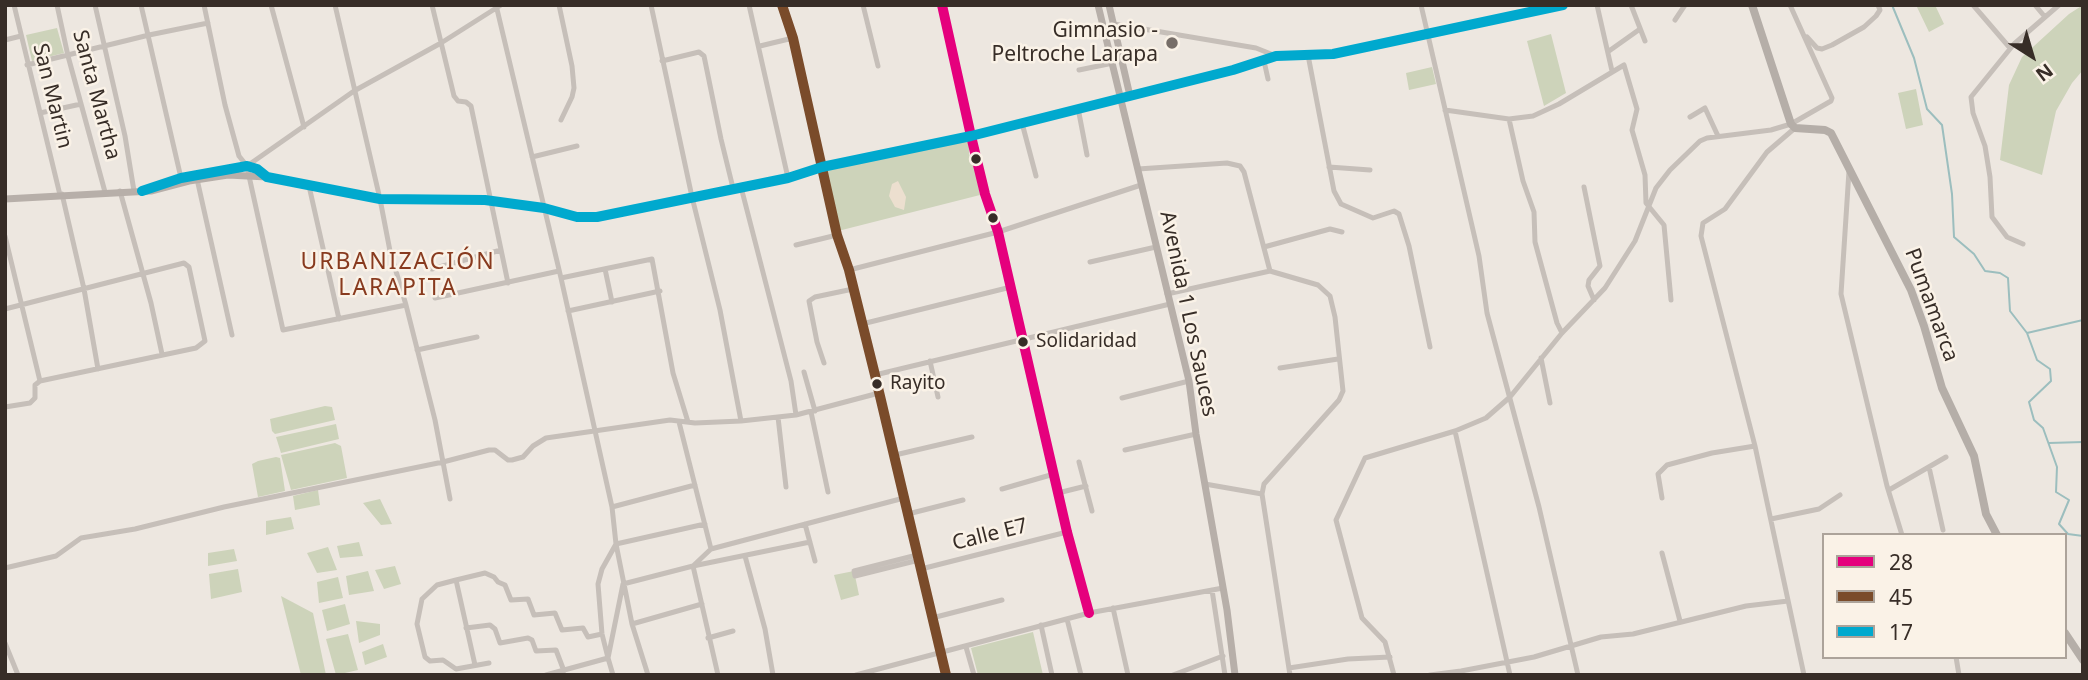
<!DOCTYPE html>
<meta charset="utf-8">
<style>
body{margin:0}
#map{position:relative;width:2088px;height:680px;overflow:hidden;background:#ede7e0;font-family:"Noto Sans",sans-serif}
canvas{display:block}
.frame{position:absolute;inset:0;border:7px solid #372d27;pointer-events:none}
.legend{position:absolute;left:1822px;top:533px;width:245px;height:126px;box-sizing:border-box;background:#faf2e7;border:2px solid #aca39a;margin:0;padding:9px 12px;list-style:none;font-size:21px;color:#372d27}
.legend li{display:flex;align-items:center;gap:14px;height:35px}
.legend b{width:35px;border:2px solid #aca39a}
.north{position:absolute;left:1997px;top:21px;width:70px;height:70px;-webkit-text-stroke:5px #faf2e7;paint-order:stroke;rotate:143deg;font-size:19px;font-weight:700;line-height:28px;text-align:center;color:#372d27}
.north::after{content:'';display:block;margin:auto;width:24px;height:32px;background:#372d27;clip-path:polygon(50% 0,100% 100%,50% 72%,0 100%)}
</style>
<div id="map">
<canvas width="2088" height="680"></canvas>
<div class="frame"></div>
<ul class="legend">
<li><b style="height:9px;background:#e5007d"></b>28</li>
<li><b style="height:9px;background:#7a4b2a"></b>45</li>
<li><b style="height:9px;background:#00a9ce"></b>17</li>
</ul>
<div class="north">N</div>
</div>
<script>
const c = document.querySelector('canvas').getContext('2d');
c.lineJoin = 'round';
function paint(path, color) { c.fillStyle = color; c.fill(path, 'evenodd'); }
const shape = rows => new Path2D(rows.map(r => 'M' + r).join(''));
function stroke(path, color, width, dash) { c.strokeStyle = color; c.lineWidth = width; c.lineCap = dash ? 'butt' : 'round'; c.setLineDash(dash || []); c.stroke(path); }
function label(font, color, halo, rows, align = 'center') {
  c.font = font + ' "Noto Sans",sans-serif'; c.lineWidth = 5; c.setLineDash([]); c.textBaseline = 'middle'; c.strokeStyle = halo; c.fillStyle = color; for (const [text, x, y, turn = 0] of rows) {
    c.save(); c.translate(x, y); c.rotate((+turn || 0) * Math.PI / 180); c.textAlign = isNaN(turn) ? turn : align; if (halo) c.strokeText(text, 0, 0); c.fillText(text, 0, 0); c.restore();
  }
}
const green = shape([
 [1916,5,1935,5,1944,24,1929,32],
 [2083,5,2083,70,2072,83,2056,111,2042,175,2000,160,2009,85,2022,57,2069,14],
 [57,28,64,53,32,61,26,35],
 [1551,34,1566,93,1544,106,1527,41],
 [1432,67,1436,84,1409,90,1406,73],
 [1916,89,1923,125,1906,129,1898,93],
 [965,139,969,144,969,154,975,168,980,195,838,231,826,171],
 [325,406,332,407,335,420,275,434,272,431,270,419],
 [336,424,339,439,281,453,276,437],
 [335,443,341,446,347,478,291,490,281,455],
 [276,457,280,458,285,491,258,497,252,464,258,461],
 [318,490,320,505,295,510,293,496],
 [380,499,392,524,381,525,363,503],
 [291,517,294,529,266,535,266,521],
 [359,542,363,556,340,558,337,546],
 [328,547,337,570,317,573,307,553],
 [234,549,237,561,208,566,208,553],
 [395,566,401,584,384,589,375,570],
 [238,569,242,592,211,599,209,574],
 [368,571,374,591,349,595,346,576],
 [854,571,859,595,841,600,834,575],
 [338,577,343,598,319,603,317,582],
 [281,596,313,613,326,675,301,675],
 [345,604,350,624,327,631,322,610],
 [356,621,380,624,380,635,359,643],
 [1033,632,1043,675,978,675,971,648],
 [348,634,358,670,336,675,326,639],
 [383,644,387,657,365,665,362,652]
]);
const plaza = shape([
 [898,181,906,197,904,210,895,207,889,196,892,184]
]);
const stream = shape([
 [1892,5,1914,58,1927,109,1942,125,1952,194,1954,237,1974,254,1985,271,2000,273,2008,278,2010,311,2027,333,2037,360,2050,369,2051,381,2029,402,2034,420,2043,428,2057,467,2056,492,2069,500,2059,524,2068,534,2083,536],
 [2027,333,2083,320],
 [2049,443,2083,442]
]);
const street = shape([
 [14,5,60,195],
 [57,5,68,56,105,192],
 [95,5,125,136,134,191],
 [141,5,181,178],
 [204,5,225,105,239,156,247,166,249,176,283,330,406,305],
 [271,5,304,127],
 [335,5,380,199,390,251,406,305,435,420,450,499],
 [432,5,454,96,458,101,466,102,471,106,508,283],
 [496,5,561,278,612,507,616,544,632,624,648,675],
 [559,5,572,66,574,88,572,97,561,120],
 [651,5,692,197,720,310,741,421],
 [749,5,788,178],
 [782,5,793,38,837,235,849,270,875,375,946,675],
 [863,5,878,66],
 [942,5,971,136,985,194,998,232,1067,532,1089,613],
 [1421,5,1479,256,1487,313,1539,507,1578,675],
 [1597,5,1612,71],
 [1631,5,1645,41],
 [1973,5,2010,48],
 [2035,5,2045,17],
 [1675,20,1685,5],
 [1114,24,1256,48,1276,56],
 [1807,37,1817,48,1822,49,1832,45,1864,27,1876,16,1880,10,1878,5],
 [5,40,21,36],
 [760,46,793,38],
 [1609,51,1640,29],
 [1308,55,1334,191,1341,204,1373,218,1394,211,1399,214,1409,246,1430,347],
 [662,61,699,52,704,56,721,139,733,188],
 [1264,61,1268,79],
 [27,65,149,35,208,23],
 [1079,70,1113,63],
 [1130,96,1233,70,1276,56,1333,54,1563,5],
 [1078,108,1087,155],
 [1445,110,1509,119,1533,116,1559,104,1624,65,1637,109,1632,130,1645,175,1646,203,1664,225,1671,300],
 [40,113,81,104],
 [1690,117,1705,108,1718,136],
 [1509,119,1523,181,1534,212,1535,242,1557,323,1562,333],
 [1022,123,1036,176],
 [1795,128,1767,152,1725,209,1703,223,1701,236,1755,446,1804,675],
 [532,157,577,146],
 [247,166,354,91,441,43,501,5],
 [1329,167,1370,170],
 [1138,169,1227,163,1240,166,1244,172,1270,271],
 [1849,171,1841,294,1887,486,1902,535],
 [197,179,232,335],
 [309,186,339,319],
 [741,187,791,381,796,415],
 [1584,187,1600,266,1589,280,1588,286,1594,300],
 [120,191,151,303,162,354],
 [62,194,84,289,98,369],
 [5,236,40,381],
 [2023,244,2007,237,1992,217,1990,177,1985,146,1973,113,1971,97,2014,44,2059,5],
 [796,245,837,235],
 [1264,247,1330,229,1342,232],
 [1090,262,1156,247],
 [432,269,501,250],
 [605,269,612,302],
 [849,270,998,232,1141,185],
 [561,278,652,259,673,373,688,422],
 [1167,294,1270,271,1318,285,1330,296,1335,317,1343,391,1339,400,1264,484,1262,494,1290,675],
 [435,298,559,271],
 [5,309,184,263,189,267,205,341,196,348,40,381,35,385,35,398,30,403,5,407],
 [568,311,660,291],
 [862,324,1011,287],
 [417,350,477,337],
 [1541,358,1550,403],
 [930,361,938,397],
 [824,363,817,342,809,301,815,297,853,289],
 [1280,368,1338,359],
 [804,372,815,411],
 [875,375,1170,304],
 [1122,398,1189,381],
 [811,412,828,492],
 [778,417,786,487],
 [679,422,711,549],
 [1455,431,1510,675],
 [1125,450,1196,434],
 [895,455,972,437],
 [1079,462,1092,511],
 [1929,467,1943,530],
 [1205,484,1262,494],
 [1002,489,1054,474],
 [1889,490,1946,457],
 [1058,493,1086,486],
 [1662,498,1658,474,1667,465,1712,453,1755,446],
 [612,507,695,485],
 [908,514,963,500],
 [1771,519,1819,509,1840,495],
 [805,524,815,561],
 [1662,553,1680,621],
 [917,555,854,571,855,576,919,560],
 [745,556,765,629,773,675],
 [5,568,56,556,81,538,135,529,224,507,443,462,489,450,495,450,508,460,512,460,523,457,533,446,546,438,670,420,695,423,741,421,796,415,879,393],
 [921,569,1067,532],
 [456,580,437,585,422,599,417,624,425,657,430,661,443,660,456,669,489,663],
 [1212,590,1225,675],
 [1113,608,1128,675],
 [932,618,1002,600],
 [1067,619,1081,675],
 [632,624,702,604],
 [1041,625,1052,675],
 [466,628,490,625,495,629,500,643,528,638,532,640,536,651,556,650,564,671],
 [708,638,733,631],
 [5,643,18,675],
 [966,647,974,675],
 [1956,657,1959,675],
 [475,665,456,580,485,573,494,577,498,582,505,585,511,600,528,599,534,615,555,613,562,630,583,628,588,637,602,634],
 [1289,668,1348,659,1390,657],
 [546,675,608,658,602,634,598,584,602,569,616,544,705,524],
 [613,675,608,658,623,584,693,566,810,542],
 [718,675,693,566,711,549,904,498],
 [856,675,1089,613,1223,588],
 [1173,675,1223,656],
 [1394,675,1385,642,1362,618,1336,520,1365,458,1455,431,1486,418,1510,397,1562,333,1605,288,1635,241,1656,188,1670,170,1700,141,1707,138,1771,130,1791,124,1831,101,1832,98,1790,5],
 [1430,675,1461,671,1534,657,1601,637,1633,634,1746,606,1788,601]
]);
const secondary = shape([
 [1098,5,1189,381,1196,434,1227,610,1235,675],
 [142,191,181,178,247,166,257,169,267,177,380,199,485,200,544,208,577,217,597,217,788,178,822,167,971,136,1130,96,1109,5],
 [5,199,151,191,189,181,228,175,267,177]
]);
const primary = shape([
 [1752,5,1791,124,1795,128,1825,130,1831,133,1911,290,1924,326,1942,388,1974,456,1986,514,1997,535],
 [2065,633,2083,660]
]);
const bus1 = shape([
 [942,5,971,136,985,194,998,232,1067,532,1089,613]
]);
const bus2 = shape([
 [782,5,793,38,837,235,849,270,875,375,946,675]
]);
const bus3 = shape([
 [142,191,181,178,247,166,257,169,267,177,380,199,485,200,544,208,577,217,597,217,788,178,822,167,971,136,1233,70,1276,56,1333,54,1563,5]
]);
const markers = [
 [1172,43,7,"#776e68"],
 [976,159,6,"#372d27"],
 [993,218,6,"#372d27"],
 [1023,342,6,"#372d27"],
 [877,384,6,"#372d27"]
];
const busNames = [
 ["Solidaridad",1036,342],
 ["Rayito",890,384]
];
const poiNames = [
 ["Gimnasio -",1158,31],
 ["Peltroche Larapa",1158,55]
];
const streetNames = [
 ["Santa Martha",96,95,75],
 ["San Martin",52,96,76],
 ["Pumamarca",1931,305,70],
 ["Avenida 1 Los Sauces",1188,314,78],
 ["Calle E7",990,535,-14]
];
const neighbourhoodNames = [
 ["URBANIZACIÓN",398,262],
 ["LARAPITA",398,288]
];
paint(green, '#cdd3ba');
paint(plaza, '#ecdfcf');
stroke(stream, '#9cbebe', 2);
stroke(street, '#c6bfb9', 5);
stroke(secondary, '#b7afa9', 7);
stroke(primary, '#b5aea8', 8);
stroke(bus1, '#e5007d', 10);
stroke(bus2, '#7a4b2a', 10);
stroke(bus3, '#00a9ce', 10);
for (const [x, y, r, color] of markers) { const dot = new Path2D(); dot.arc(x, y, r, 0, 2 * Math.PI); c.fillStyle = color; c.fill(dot); stroke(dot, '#faf2e7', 2.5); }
label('19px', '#372d27', '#faf2e7', busNames, 'left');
label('21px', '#372d27', '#faf2e7', poiNames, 'right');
label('21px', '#372d27', '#faf2e7', streetNames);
c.letterSpacing = '2px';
label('23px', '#883a1e', '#faf2e7', neighbourhoodNames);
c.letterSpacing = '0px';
</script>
